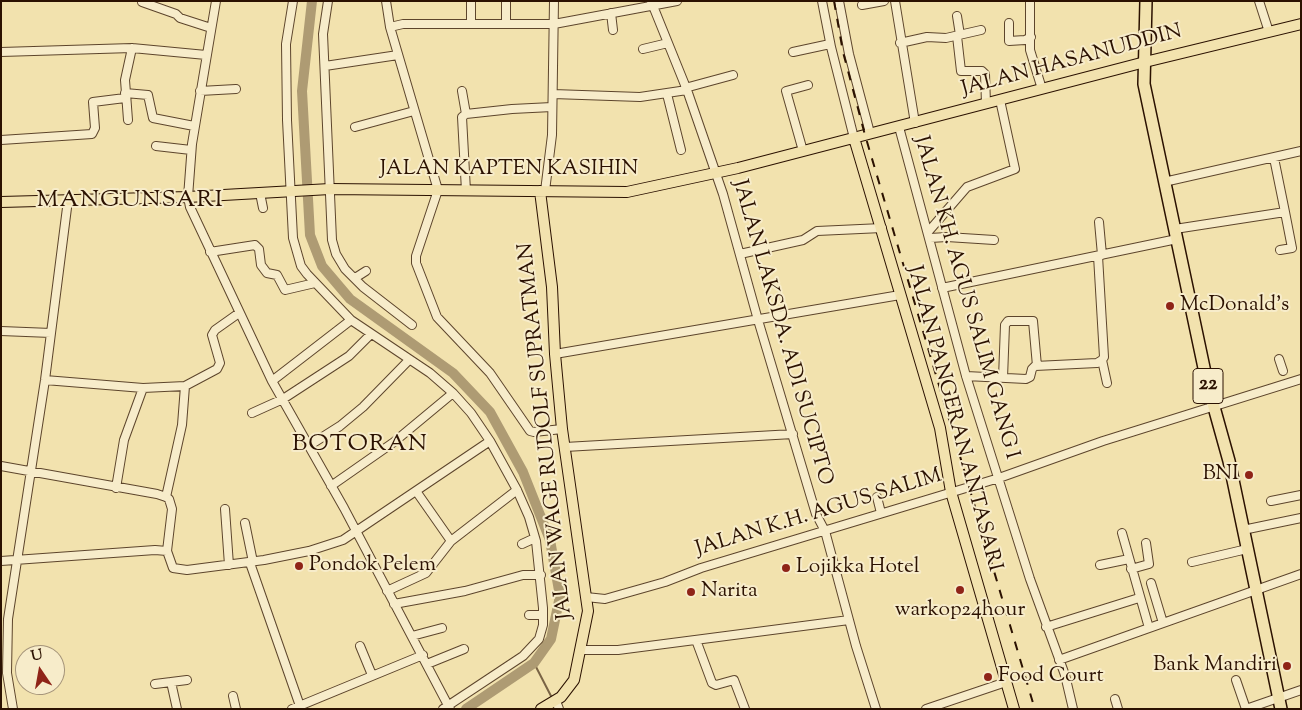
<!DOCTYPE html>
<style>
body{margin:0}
#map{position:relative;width:1302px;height:710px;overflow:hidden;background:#f2e2ae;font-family:"Sorts Mill Goudy",serif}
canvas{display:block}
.frame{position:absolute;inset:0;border:2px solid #2b1101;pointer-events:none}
.north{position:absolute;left:15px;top:645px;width:50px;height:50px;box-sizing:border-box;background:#f7ecca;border:1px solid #a5947a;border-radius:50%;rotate:348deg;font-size:14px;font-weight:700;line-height:20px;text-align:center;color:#2b1101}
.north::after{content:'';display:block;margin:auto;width:18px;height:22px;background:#8f2418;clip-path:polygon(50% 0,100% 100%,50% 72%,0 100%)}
</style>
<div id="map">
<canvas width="1302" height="710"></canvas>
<div class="frame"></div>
<div class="north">U</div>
</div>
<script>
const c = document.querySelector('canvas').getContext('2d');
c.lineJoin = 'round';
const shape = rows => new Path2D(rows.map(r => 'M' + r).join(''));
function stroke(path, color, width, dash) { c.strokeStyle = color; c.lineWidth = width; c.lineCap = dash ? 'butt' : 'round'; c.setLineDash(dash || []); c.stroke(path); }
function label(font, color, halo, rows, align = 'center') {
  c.font = font + ' "Sorts Mill Goudy",serif'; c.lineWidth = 4; c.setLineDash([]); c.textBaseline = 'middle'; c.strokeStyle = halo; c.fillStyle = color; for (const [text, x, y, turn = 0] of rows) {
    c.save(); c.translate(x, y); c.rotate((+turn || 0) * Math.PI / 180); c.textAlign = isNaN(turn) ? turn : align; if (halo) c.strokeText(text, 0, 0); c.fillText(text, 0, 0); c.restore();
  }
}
const stream = shape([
 [534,663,551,696]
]);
const river = shape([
 [312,1,302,91,310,235,322,266,350,299,453,373,490,412,523,472,550,540,560,596,551,639,534,663,466,709]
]);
const minor = shape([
 [216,1,192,144,188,197,190,207,272,381,344,508,450,709],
 [293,1,286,44,287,120,293,238,301,266,307,274,351,320,430,373,453,393,471,413,490,441,517,490,529,517,536,541,543,608,543,625,539,639,523,656,443,709],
 [328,1,323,34,332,240,336,254,345,269,363,287,412,325],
 [386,1,390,27],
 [471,1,471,23],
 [506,1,506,23],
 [651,1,687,90,723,194,758,320,816,514,825,531,856,646,876,709],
 [822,1,831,47,854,138],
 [839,1,849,54,870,133],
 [895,1,915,123],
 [1259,1,1269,32],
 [142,2,176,14,180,18,211,28],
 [1030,2,1030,50,1042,89],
 [862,5,884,1],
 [611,13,613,30],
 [957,16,960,35],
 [1009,23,1009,41,1025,40,1031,37],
 [957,36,961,71,982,71,985,74,986,104],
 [900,43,927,37,946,38,981,30],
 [643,49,668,43],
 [1,52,132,48,206,55],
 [793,52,830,44],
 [325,66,398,55],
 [685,88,733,75],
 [200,91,236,89],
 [462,91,466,114],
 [125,93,148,95,153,118,194,126],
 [553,94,640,97,687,90],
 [667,94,681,150],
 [128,120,125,80,132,48],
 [355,127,414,111],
 [899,127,966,376,1030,579,1065,675,1073,709],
 [1,140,92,134,95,128,93,102,125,98],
 [156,146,191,150],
 [803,151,786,91,808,85],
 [1164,182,1301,151],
 [466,191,462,117,466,114,512,109,552,107],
 [545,191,552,135,554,1],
 [260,193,263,208],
 [1099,222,1102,255],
 [1175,229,1285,212,1274,158],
 [928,232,967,187,1015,169,1000,100],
 [930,238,947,237,994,240],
 [1280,250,1292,248,1285,212],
 [210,252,255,245,259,249,261,265,267,273,277,275,285,290,315,283],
 [740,254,803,240,817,231,882,228],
 [355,278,366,271],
 [942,288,1177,239],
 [1,331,51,333],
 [555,354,900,295],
 [1279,359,1283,371],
 [1102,360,1107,383],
 [966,376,1026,379,1030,377,1032,369,1035,366,1097,363,1102,360,1104,357,1098,256],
 [1003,378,1005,325,1008,321,1033,321,1037,366],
 [45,380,143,388,124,440,116,488],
 [272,381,351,320],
 [143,388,185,386,217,369,220,363,212,335,215,330,239,313],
 [252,413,283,399,349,356,371,334],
 [562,429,534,432,530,431,490,373,437,317,416,263,416,256,438,190,390,27,403,24,554,24,677,1],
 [310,445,340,426,363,407,409,360],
 [565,447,793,434],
 [1,466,157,494,166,497,169,499,172,509,167,551,173,568,187,570,264,560,309,551,343,540,490,441],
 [331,486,394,442,453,393],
 [416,491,451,541],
 [166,497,182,425,185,386],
 [877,497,881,513],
 [1271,501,1301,495],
 [225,509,229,565],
 [245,523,253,562],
 [1243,530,1301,518],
 [1122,533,1149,628],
 [522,544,535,538],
 [1,561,155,550,167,551],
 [1192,562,1247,549],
 [250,563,300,706],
 [1100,565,1129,559],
 [1131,569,1149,564,1146,543],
 [1151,583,1163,623],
 [387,591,426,573,451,541,517,490],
 [586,597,605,599,665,582,701,568,999,478,1103,441,1301,379],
 [394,604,465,591,523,575,541,575],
 [529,615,543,615],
 [1046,627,1139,598],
 [412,636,442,628],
 [696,640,712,683,716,685,734,680,745,709],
 [360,646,372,675],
 [582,650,618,650,849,620],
 [1059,660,1301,574],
 [427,664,464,649],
 [1236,680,1246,709],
 [171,682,177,709],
 [155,684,187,680],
 [233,696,236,709],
 [1115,699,1118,709],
 [556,701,559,709],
 [13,709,7,673,8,619,45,380,68,200],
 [292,709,423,655],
 [926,709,1006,682],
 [1246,709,1301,690]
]);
const major = shape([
 [854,138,940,428,951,492,1014,709],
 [540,191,552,287,555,354,562,429,588,611,574,680,561,697,541,709],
 [1,202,188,197,330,189,627,192,738,168,1145,62,1301,24]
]);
const highway = shape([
 [1146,1,1144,84,1207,382,1229,461,1281,709]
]);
const rail = shape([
 [834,1,843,52,865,135,1033,703]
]);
const markers = [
 [1170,306,5,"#8f2418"],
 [1249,475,5,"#8f2418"],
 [299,566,5,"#8f2418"],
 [786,568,5,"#8f2418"],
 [960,590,5,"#8f2418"],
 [691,592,5,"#8f2418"],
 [1287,666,5,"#8f2418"],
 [988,677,5,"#8f2418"]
];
const shields = [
 [1208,386,30]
];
const shieldNames = [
 ["22",1208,386]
];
const streetNames = [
 ["JALAN HASANUDDIN",1072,62,-15],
 ["JALAN KAPTEN KASIHIN",509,170],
 ["JALAN KH. AGUS SALIM GANG I",965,298,74],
 ["JALAN LAKSDA. ADI SUCIPTO",781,333,74],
 ["JALAN PANGERAN ANTASARI",953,419,75],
 ["JALAN WAGE RUDOLF SUPRATMAN",547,431,-96],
 ["JALAN K.H. AGUS SALIM",819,514,-17]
];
const poiNames = [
 ["McDonald's",1180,306],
 ["BNI",1239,475,"right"],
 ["Pondok Pelem",309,566],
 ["Lojikka Hotel",796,568],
 ["Narita",701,592],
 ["warkop24hour",960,611,"center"],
 ["Bank Mandiri",1277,666,"right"],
 ["Food Court",998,677]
];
const quarterNames = [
 ["MANGUNSARI",130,202],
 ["BOTORAN",360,446]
];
stroke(stream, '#7a6445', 2);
stroke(river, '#ae9b73', 10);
stroke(minor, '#5d452c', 10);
stroke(major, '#2b1101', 12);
stroke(highway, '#2b1101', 14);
stroke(minor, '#f7ecca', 8);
stroke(major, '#f2e2ae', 10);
stroke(highway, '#f2e2ae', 11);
stroke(rail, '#2b1101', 2, [9, 9]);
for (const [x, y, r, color] of markers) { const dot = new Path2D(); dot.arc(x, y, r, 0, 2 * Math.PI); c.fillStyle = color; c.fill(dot); stroke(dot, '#f7ecca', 2); }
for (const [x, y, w] of shields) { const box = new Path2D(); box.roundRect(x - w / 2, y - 17.5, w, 35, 4); c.fillStyle = '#f7ecca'; c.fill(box); stroke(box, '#2b1101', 1); }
label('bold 20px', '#2b1101', null, shieldNames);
label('21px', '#2b1101', '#f7ecca', streetNames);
label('21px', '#2b1101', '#f7ecca', poiNames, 'left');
c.letterSpacing = '1px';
label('24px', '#2b1101', '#f7ecca', quarterNames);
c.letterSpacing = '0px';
</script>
